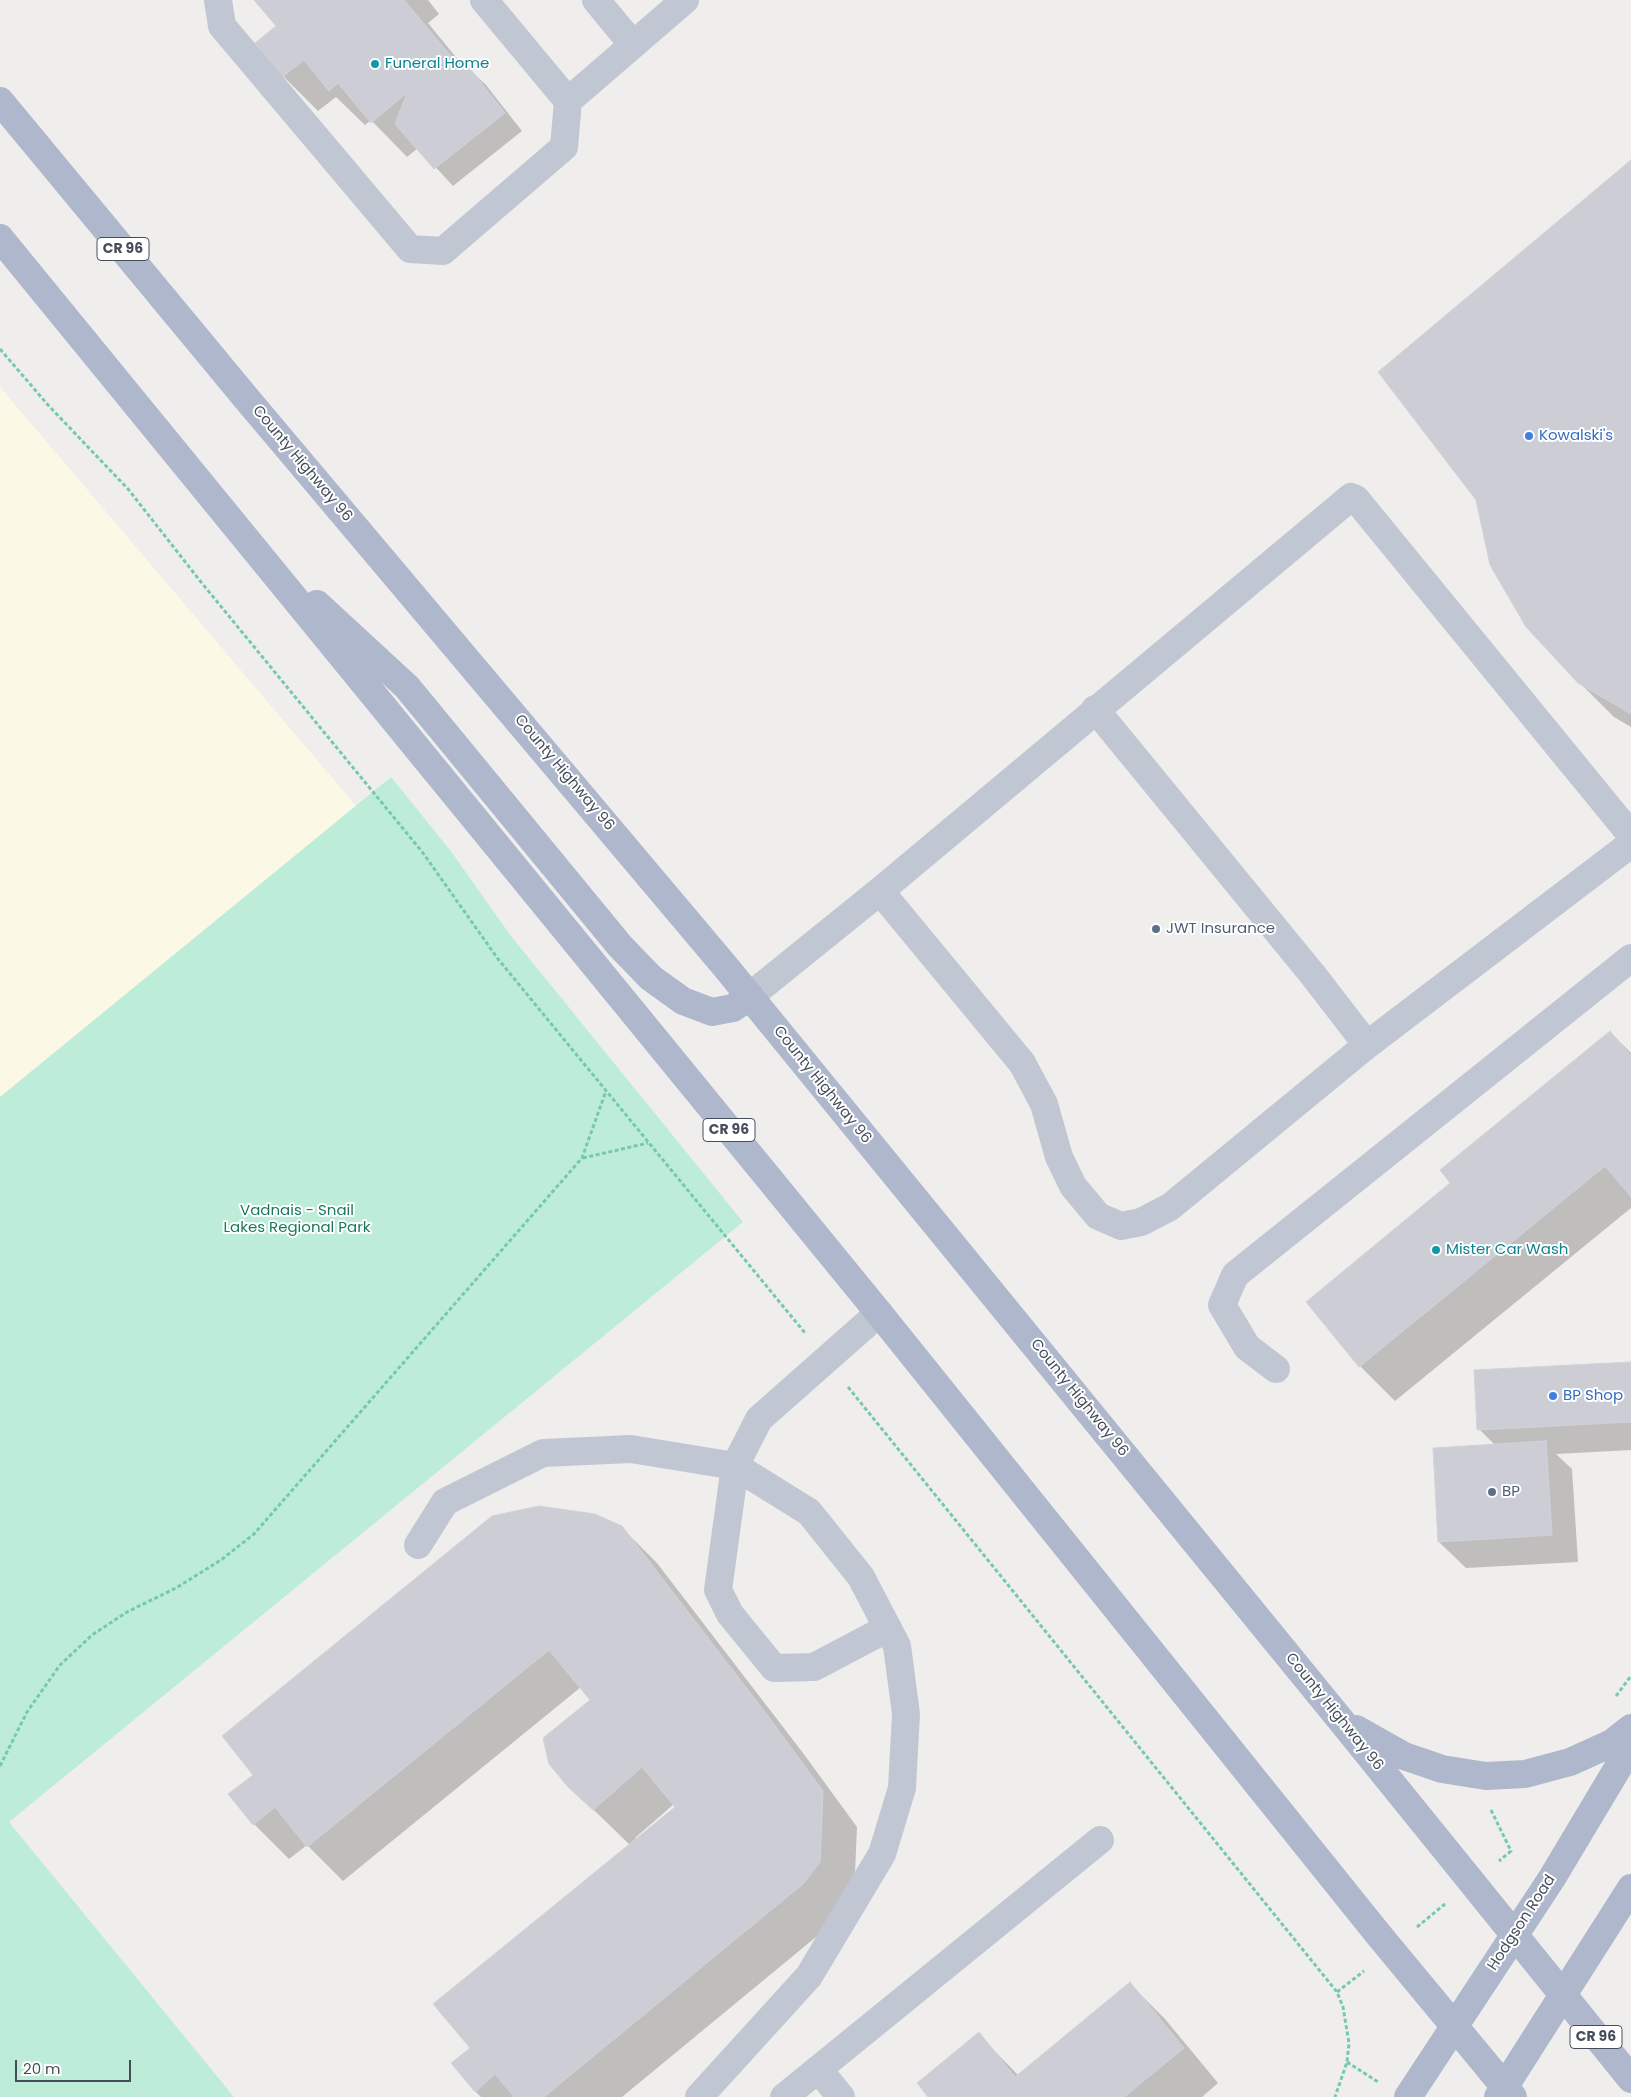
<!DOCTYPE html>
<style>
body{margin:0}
#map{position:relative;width:1631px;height:2097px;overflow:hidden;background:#f0eeed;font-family:Poppins,sans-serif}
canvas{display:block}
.scale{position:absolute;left:15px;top:2060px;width:116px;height:22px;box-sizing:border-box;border:2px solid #464d5a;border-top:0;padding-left:6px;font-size:15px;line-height:18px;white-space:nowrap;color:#464d5a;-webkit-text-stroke:4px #fff;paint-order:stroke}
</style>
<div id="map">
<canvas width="1631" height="2097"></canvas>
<div class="scale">20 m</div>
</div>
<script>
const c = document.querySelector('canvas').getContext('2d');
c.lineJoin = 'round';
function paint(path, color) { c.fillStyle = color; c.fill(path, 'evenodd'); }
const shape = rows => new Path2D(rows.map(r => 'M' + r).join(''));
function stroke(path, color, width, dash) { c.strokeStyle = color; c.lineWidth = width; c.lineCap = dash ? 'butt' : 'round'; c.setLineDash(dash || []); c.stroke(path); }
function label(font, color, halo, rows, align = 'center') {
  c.font = font + ' Poppins,sans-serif'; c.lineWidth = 4; c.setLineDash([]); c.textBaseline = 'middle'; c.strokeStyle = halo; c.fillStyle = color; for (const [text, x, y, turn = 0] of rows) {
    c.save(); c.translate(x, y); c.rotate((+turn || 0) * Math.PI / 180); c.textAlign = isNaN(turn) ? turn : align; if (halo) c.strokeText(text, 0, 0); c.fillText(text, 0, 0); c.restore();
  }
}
const commercial = shape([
 [0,387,356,806,0,1097]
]);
const green = shape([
 [391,777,450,850,511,936,743,1222,9,1822,234,2097,0,2097,0,1097]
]);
const shadow = shape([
 [256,0,428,0,439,14,428,23,464,67,467,67,486,85,522,131,453,186,418,148,407,157,371,120,365,125,336,97,318,111,283,76,257,43,277,26],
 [1631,162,1631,727,1614,717,1579,682],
 [1610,1032,1631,1053,1631,1208,1395,1401,1360,1366,1452,1183],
 [1631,1364,1631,1450,1556,1454,1572,1469,1578,1562,1466,1568,1439,1542,1495,1445,1479,1429],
 [621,1527,657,1563,803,1753,857,1827,854,1897,839,1918,622,2097,481,2097,475,2091,472,2048,630,1845,569,1786,592,1700,581,1687,343,1881,307,1845,289,1859,254,1824,230,1794],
 [674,1804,677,1807,637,1840,635,1838],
 [1130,1984,1165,2019,1218,2083,1202,2097,930,2097,978,2034,1019,2076]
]);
const building = shape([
 [254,0,404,0,451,56,371,123,338,83,329,91,304,60,282,77,255,43,276,26,254,0],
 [468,66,505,113,434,169,395,124,407,93,438,67,468,66],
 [1631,160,1631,714,1578,683,1526,627,1490,565,1476,500,1378,372,1631,160],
 [1610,1031,1631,1056,1631,1197,1605,1166,1359,1367,1306,1302,1450,1183,1440,1170,1610,1031],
 [1631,1362,1631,1422,1477,1430,1474,1370,1631,1362],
 [1546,1441,1552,1535,1438,1542,1433,1448,1546,1441],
 [539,1506,595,1514,622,1526,768,1716,823,1791,820,1862,804,1883,544,2097,514,2097,495,2074,475,2092,451,2063,470,2048,433,2004,675,1807,642,1767,593,1810,568,1787,549,1764,543,1738,590,1700,549,1650,307,1847,275,1807,253,1825,228,1794,253,1775,222,1736,492,1516,539,1506],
 [1130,1982,1184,2048,1124,2097,928,2097,917,2083,979,2032,1015,2077,1130,1982]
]);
const path = shape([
 [0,349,48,405,128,489,201,582,423,853,498,959,805,1333],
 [583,1158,648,1143],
 [848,1387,1337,1992,1343,2007,1349,2043,1347,2062,1335,2097],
 [1616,1696,1631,1676],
 [0,1766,27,1712,60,1665,92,1635,127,1612,176,1588,221,1560,254,1534,582,1158,606,1091],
 [1491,1810,1511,1851,1499,1861],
 [1417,1927,1445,1904],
 [1337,1992,1364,1971],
 [1347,2062,1378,2082]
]);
const minor = shape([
 [218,0,222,26,410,249,443,251,564,147,568,101],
 [484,0,568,101,685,0],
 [596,0,633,45],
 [1095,709,1313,975,1367,1045],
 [880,891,1022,1063,1044,1104,1059,1157,1073,1186,1098,1216,1121,1226,1141,1222,1170,1207,1367,1045,1631,844],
 [750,996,880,891,1351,497,1356,499,1631,835],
 [879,1313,759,1419,735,1466,718,1590,730,1614,774,1668,814,1667,888,1628],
 [1276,1369,1247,1347,1222,1305,1235,1275,1631,958],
 [418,1545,445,1502,543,1453,631,1449,735,1466,809,1512,861,1577,897,1646,906,1714,902,1788,882,1854,809,1976,699,2097],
 [818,2069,841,2097],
 [784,2097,1100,1840]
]);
const major = shape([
 [0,101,246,398,724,965,1339,1718,1631,2079],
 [0,238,879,1313,1378,1934,1513,2097],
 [317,604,407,687,620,946,651,978,683,1001,712,1012,733,1008,750,996],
 [1356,1729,1404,1756,1442,1769,1486,1776,1525,1774,1570,1762,1612,1743,1631,1728],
 [1408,2097,1552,1878,1631,1746],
 [1498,2097,1631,1888]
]);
const markers = [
 [375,64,5,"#0f9aa8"],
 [1529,436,5,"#3f7fe0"],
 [1156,929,5,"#5c6f8a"],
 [1436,1250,5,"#0f9aa8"],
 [1553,1396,5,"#3f7fe0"],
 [1492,1492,5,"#5c6f8a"]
];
const shields = [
 [123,249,52],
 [729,1130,52],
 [1596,2037,52]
];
const shieldNames = [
 ["CR 96",123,249],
 ["CR 96",729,1130],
 ["CR 96",1596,2037]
];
const cultureNames = [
 ["Funeral Home",385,64],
 ["Mister Car Wash",1446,1250]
];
const shopNames = [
 ["Kowalski's",1539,436],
 ["BP Shop",1563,1396]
];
const streetNames = [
 ["County Highway 96",302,464,50],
 ["County Highway 96",564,773,50],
 ["County Highway 96",822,1085,51],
 ["County Highway 96",1079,1398,51],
 ["County Highway 96",1334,1712,51],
 ["Hodgson Road",1522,1923,-57]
];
const serviceNames = [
 ["JWT Insurance",1166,929],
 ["BP",1502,1492]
];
const parkNames = [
 ["Vadnais - Snail",297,1211],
 ["Lakes Regional Park",297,1228]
];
paint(commercial, '#fbf9e6');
paint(green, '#bdedd8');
paint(shadow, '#0003');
paint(building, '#cdced5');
stroke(building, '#d1d2d9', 1);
stroke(path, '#76c9af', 3, [4, 2.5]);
stroke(minor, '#c1c7d2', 28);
stroke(major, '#aeb7cb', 28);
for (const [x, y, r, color] of markers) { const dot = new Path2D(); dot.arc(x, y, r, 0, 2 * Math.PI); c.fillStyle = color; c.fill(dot); stroke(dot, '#fff', 2); }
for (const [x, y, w] of shields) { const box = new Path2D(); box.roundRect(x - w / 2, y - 11.5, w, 23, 4); c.fillStyle = '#fff'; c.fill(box); stroke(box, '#464d5a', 1); }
label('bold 14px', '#464d5a', null, shieldNames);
label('15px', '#0d838f', '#fff', cultureNames, 'left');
label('15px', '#366cbe', '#fff', shopNames, 'left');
label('15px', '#464d5a', '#fff', streetNames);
label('15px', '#4e5e75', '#fff', serviceNames, 'left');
label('15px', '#1a785a', '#fff', parkNames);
</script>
